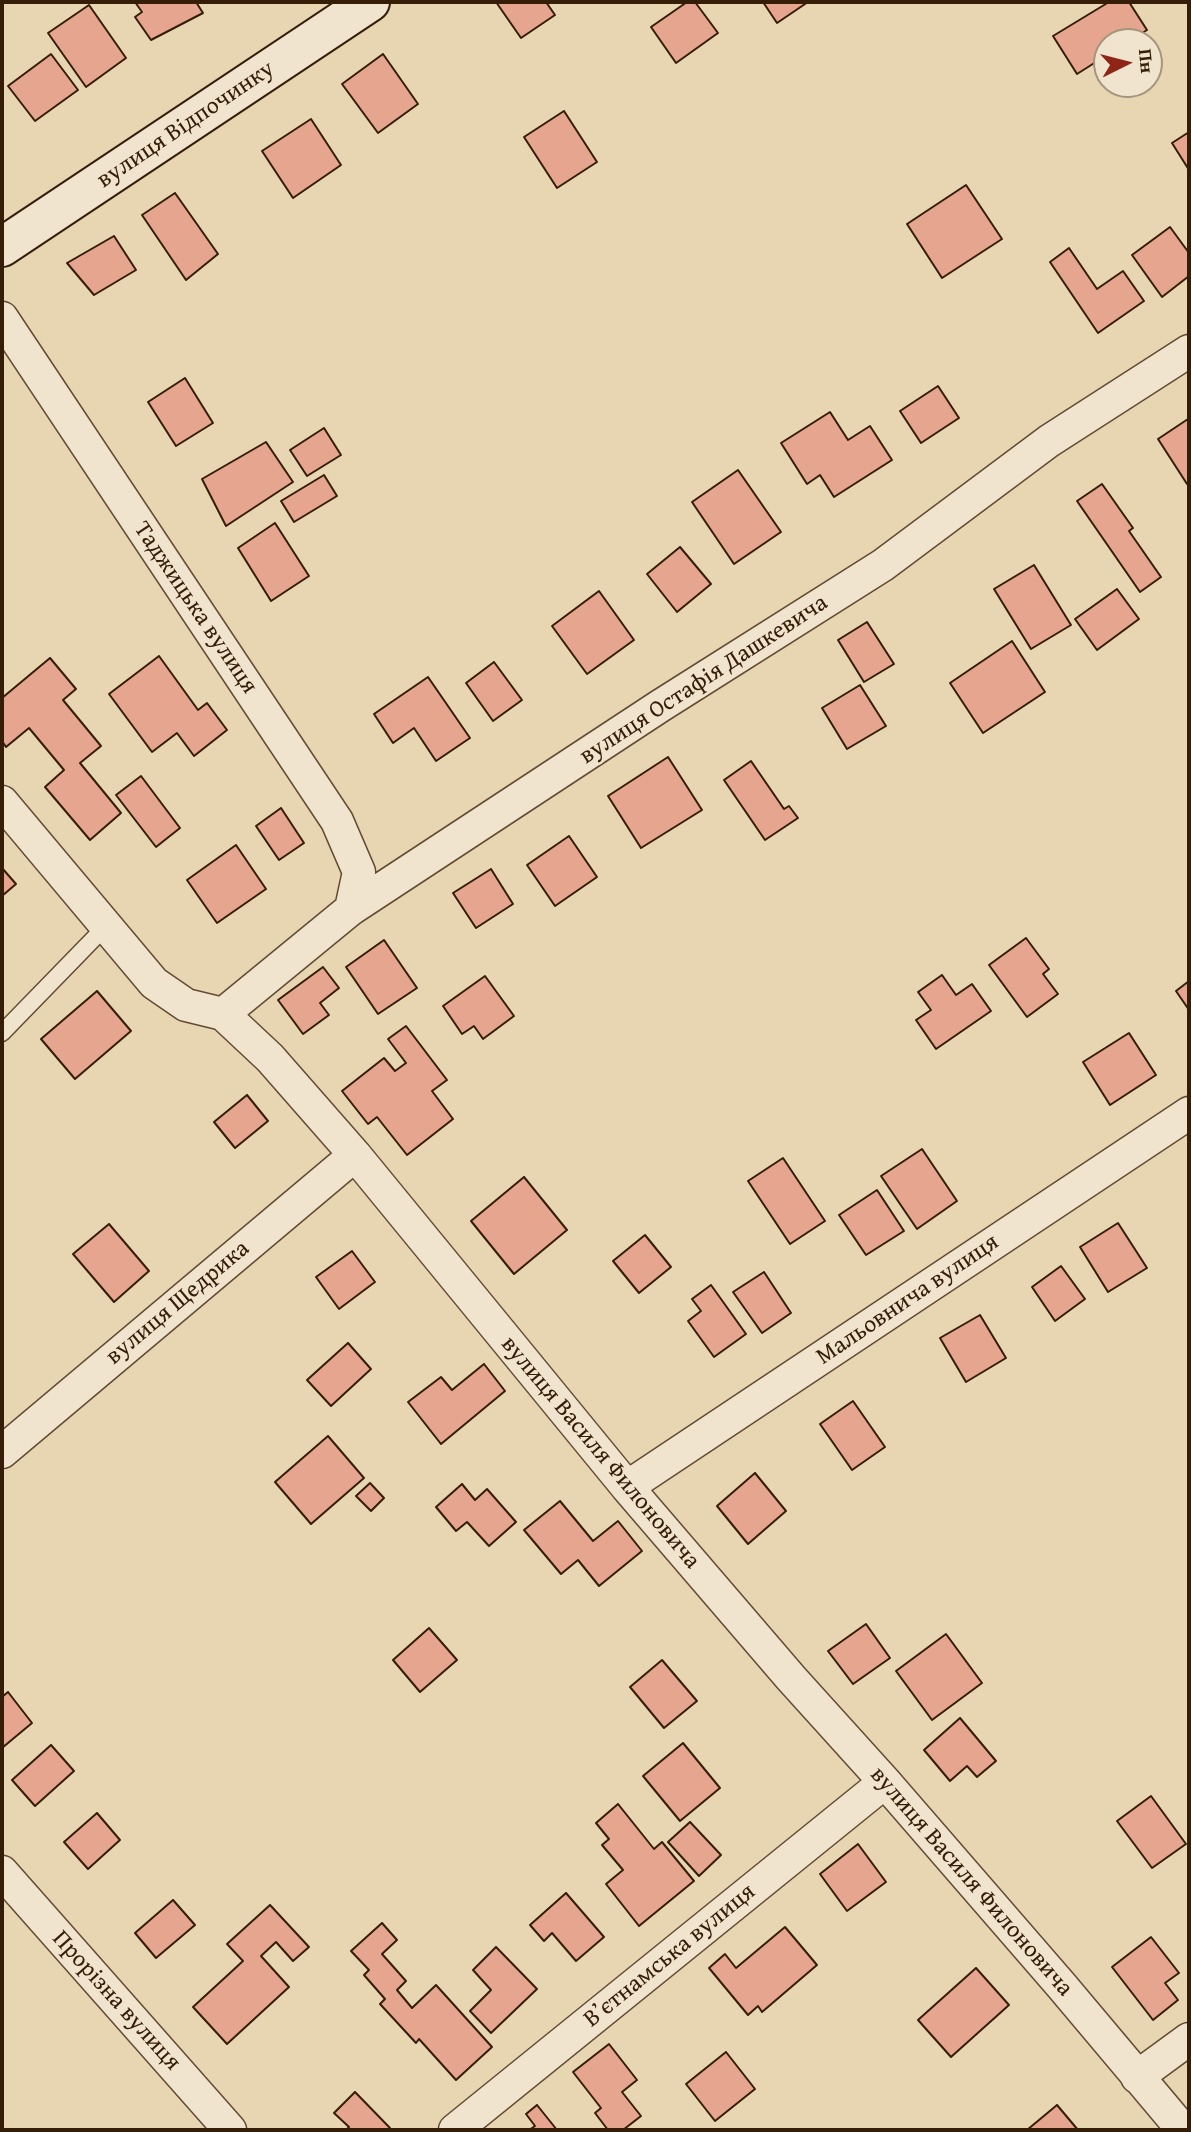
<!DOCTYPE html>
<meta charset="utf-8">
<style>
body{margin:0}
#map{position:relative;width:1191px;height:2132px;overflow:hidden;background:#e8d6b3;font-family:"Gentium Book Plus",serif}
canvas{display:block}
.frame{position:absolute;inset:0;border:4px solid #351d07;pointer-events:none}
.north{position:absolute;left:1093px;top:28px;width:70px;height:70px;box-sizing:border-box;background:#f0e4ce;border:2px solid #a5947e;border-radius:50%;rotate:84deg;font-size:19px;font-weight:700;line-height:28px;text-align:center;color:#351d07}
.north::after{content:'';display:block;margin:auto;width:24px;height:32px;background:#8f2418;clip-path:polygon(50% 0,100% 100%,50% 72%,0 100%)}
</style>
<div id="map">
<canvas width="1191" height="2132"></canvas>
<div class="frame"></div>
<div class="north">Пн</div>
</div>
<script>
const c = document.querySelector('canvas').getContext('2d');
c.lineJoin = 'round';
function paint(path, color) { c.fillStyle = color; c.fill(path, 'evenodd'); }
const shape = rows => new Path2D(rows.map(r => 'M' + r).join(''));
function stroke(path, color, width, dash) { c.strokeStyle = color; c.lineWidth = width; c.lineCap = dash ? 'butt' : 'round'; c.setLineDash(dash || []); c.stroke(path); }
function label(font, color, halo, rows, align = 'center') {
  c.font = font + ' "Gentium Book Plus",serif'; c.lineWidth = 5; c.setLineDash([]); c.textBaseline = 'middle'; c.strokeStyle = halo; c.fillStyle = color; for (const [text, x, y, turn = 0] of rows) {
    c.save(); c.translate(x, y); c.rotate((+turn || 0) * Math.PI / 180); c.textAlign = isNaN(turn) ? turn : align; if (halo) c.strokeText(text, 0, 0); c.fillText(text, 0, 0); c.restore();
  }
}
const building = shape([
 [135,2,196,2,203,13,151,40,135,17,142,12,135,2],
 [496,2,546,2,555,15,521,38,496,2],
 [687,2,695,2,718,33,676,63,651,27,687,2],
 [763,2,808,2,777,23,763,2],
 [1109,2,1129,2,1147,30,1128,42,1107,42,1107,55,1077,74,1053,36,1109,2],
 [89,5,126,58,86,87,48,33,89,5],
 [51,54,78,90,35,121,8,86,51,54],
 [383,54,418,104,378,133,342,84,383,54],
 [564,111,597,162,557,188,524,137,564,111],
 [311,119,341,165,293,198,262,151,311,119],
 [1189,132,1189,170,1172,143,1189,132],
 [966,185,1002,239,942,278,907,224,966,185],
 [175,193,218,254,186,280,142,215,175,193],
 [1170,227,1189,253,1189,276,1162,297,1132,255,1170,227],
 [114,236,136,270,94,295,67,263,114,236],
 [1069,248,1097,289,1123,271,1144,301,1098,333,1050,262,1069,248],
 [185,378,213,423,176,446,148,402,185,378],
 [938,386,959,418,921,443,900,411,938,386],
 [830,412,848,440,870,426,892,460,834,497,820,475,807,484,781,443,830,412],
 [1188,419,1189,483,1187,484,1158,439,1188,419],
 [324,428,341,455,307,476,290,450,324,428],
 [266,442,293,482,226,526,202,479,266,442],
 [738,470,781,532,734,564,692,502,738,470],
 [324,475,337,496,294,522,281,501,324,475],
 [1102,484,1133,528,1129,531,1161,577,1140,592,1077,501,1102,484],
 [275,523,309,576,271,601,238,548,275,523],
 [680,547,711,584,677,612,647,574,680,547],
 [1034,565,1071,625,1031,649,994,589,1034,565],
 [1117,589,1139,619,1097,650,1075,619,1117,589],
 [599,591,634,640,587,674,552,626,599,591],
 [867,622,894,664,864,682,838,640,867,622],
 [1012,641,1045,692,983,733,950,683,1012,641],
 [159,656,198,710,207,703,227,730,194,756,177,733,152,752,109,694,159,656],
 [50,658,76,689,63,700,101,746,80,763,121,813,90,840,45,787,64,770,29,728,6,747,2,741,2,698,50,658],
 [494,662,522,700,493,721,466,683,494,662],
 [428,677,470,738,436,761,414,728,393,743,374,714,428,677],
 [860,685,886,726,847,749,822,708,860,685],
 [668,757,702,810,641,848,608,796,668,757],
 [751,761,784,809,789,806,798,818,765,840,724,780,751,761],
 [141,776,180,828,156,847,116,795,141,776],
 [281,808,304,843,279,860,256,826,281,808],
 [569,836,597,877,555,906,527,865,569,836],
 [236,845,266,889,217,923,187,880,236,845],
 [2,868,16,884,2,896,2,868],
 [491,869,513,904,476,928,453,893,491,869],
 [1026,938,1049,969,1043,974,1058,994,1027,1017,989,965,1026,938],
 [384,940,417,988,378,1014,346,967,384,940],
 [323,967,339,988,320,1003,329,1015,303,1034,278,1000,323,967],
 [942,975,956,995,972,984,991,1011,936,1049,916,1020,931,1010,918,992,942,975],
 [485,976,514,1016,483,1039,474,1026,462,1034,443,1006,485,976],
 [1189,981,1189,1010,1176,991,1189,981],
 [97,991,131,1031,75,1079,41,1039,97,991],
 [406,1026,447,1080,432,1091,453,1119,407,1155,377,1117,368,1124,342,1091,384,1058,395,1071,406,1063,388,1039,406,1026],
 [1129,1033,1156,1075,1110,1105,1083,1062,1129,1033],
 [247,1095,268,1121,235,1148,214,1122,247,1095],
 [922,1149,957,1201,917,1229,881,1176,922,1149],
 [783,1158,825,1221,790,1244,748,1181,783,1158],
 [524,1177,567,1230,514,1274,471,1221,524,1177],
 [877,1190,904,1231,866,1255,839,1215,877,1190],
 [1118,1223,1147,1268,1108,1292,1080,1247,1118,1223],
 [109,1224,149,1271,114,1302,73,1254,109,1224],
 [645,1235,671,1267,639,1293,613,1261,645,1235],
 [352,1251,375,1282,339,1309,316,1277,352,1251],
 [1061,1266,1085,1299,1055,1321,1032,1287,1061,1266],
 [764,1272,791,1313,762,1333,733,1292,764,1272],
 [711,1285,746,1334,714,1357,688,1321,701,1311,692,1299,711,1285],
 [980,1315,1006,1358,966,1382,940,1338,980,1315],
 [348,1343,371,1369,331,1406,307,1380,348,1343],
 [484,1364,505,1391,441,1444,408,1402,441,1377,452,1390,484,1364],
 [853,1401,885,1447,852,1470,820,1424,853,1401],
 [328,1436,364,1478,311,1524,275,1482,328,1436],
 [755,1473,786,1511,748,1544,717,1506,755,1473],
 [370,1483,384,1498,371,1511,356,1496,370,1483],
 [462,1484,475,1500,487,1489,516,1522,489,1546,467,1522,456,1531,436,1507,462,1484],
 [560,1501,593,1541,618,1521,642,1551,599,1586,578,1560,561,1574,524,1530,560,1501],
 [866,1624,890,1658,853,1684,828,1651,866,1624],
 [429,1628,457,1660,420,1692,393,1660,429,1628],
 [946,1634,982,1683,932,1720,896,1671,946,1634],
 [662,1660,697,1701,664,1728,630,1687,662,1660],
 [8,1692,32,1723,2,1748,2,1697,8,1692],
 [960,1718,996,1761,977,1777,967,1766,950,1781,924,1750,960,1718],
 [683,1743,720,1788,680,1821,643,1776,683,1743],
 [51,1745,74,1771,35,1806,12,1780,51,1745],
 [1151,1796,1186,1844,1152,1868,1117,1821,1151,1796],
 [618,1804,654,1849,662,1842,694,1881,639,1926,606,1884,623,1870,602,1845,609,1839,596,1823,618,1804],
 [97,1813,120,1840,88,1869,64,1842,97,1813],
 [690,1822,721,1855,699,1876,668,1842,690,1822],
 [858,1844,886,1882,847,1911,820,1874,858,1844],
 [566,1893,604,1937,576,1961,552,1933,544,1941,530,1925,566,1893],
 [173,1900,195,1925,156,1958,135,1933,173,1900],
 [270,1905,309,1947,293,1961,276,1942,261,1956,289,1987,227,2044,193,2007,243,1961,227,1944,270,1905],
 [382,1923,397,1940,382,1954,406,1981,397,1990,412,2008,436,1985,492,2047,456,2080,419,2039,416,2043,380,2004,385,1999,364,1975,369,1970,351,1951,382,1923],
 [785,1927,817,1965,762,2012,758,2006,748,2015,709,1968,725,1954,736,1968,785,1927],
 [1151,1937,1179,1973,1165,1983,1178,2000,1153,2020,1112,1967,1151,1937],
 [496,1947,537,1989,491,2033,470,2011,491,1990,473,1970,496,1947],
 [976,1968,1009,2005,951,2057,918,2020,976,1968],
 [609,2044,637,2080,622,2092,641,2116,623,2130,608,2130,595,2113,601,2108,573,2072,609,2044],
 [726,2052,755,2089,715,2121,686,2084,726,2052],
 [355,2092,390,2128,387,2130,346,2130,349,2127,334,2113,355,2092],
 [537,2105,557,2130,529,2130,535,2126,526,2114,537,2105],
 [1057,2105,1078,2130,1027,2130,1057,2105]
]);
const lane = shape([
 [2,1033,106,926]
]);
const street = shape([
 [2,318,337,821,359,872,351,909],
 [2,802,154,983,186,1005,223,1014,270,1058,355,1155,627,1487,791,1678,885,1782,1061,1985,1183,2130],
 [223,1014,351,909,660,706,883,565,1049,441,1189,351],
 [2,1452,355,1155],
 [627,1487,1189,1113],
 [2,1872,230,2130],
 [1137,2077,1189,2039],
 [455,2130,885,1782]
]);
const secondary = shape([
 [2,247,370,2]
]);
const streetNames = [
 ["вулиця Відпочинку",186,125,-34],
 ["Таджицька вулиця",195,608,56],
 ["вулиця Остафія Дашкевича",704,680,-33],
 ["Мальовнича вулиця",908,1300,-34],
 ["вулиця Щедрика",178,1303,-40],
 ["вулиця Василя Филоновича",600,1453,50],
 ["вулиця Василя Филоновича",971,1882,49],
 ["Вʼєтнамська вулиця",670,1956,-39],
 ["Прорізна вулиця",116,2001,48]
];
paint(building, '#e6a58f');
stroke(building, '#351d07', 2);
stroke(lane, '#624b32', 19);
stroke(street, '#624b32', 35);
stroke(secondary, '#351d07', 42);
stroke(lane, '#f0e4ce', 16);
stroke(street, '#f0e4ce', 32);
stroke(secondary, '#f0e4ce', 38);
label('24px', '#351d07', '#f0e4ce', streetNames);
</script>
